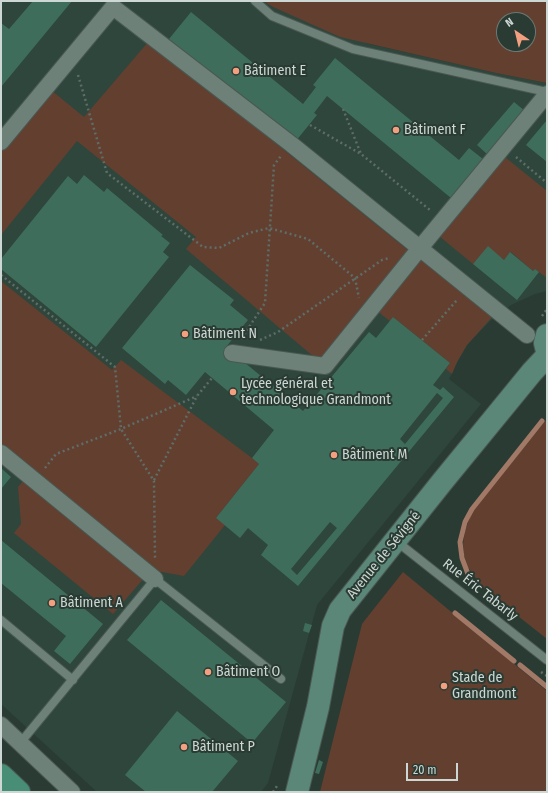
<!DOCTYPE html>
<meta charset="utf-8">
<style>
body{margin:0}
#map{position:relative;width:548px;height:793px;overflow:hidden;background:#2a3b34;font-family:"Fira Sans Condensed",sans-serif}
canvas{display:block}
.frame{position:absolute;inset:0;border:2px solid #cdd7d3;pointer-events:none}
.north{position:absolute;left:496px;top:12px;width:40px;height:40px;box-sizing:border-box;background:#2a3b34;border:1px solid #6b7974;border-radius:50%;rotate:325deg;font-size:11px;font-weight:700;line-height:16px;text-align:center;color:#cdd7d3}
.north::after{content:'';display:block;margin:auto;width:14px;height:18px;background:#f2a07f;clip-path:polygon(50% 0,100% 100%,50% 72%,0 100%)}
.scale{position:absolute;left:406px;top:763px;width:52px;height:18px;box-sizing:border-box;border:2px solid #cdd7d3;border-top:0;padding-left:5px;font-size:12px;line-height:14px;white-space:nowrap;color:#cdd7d3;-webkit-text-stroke:3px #2a3b34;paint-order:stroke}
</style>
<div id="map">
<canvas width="548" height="793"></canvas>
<div class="frame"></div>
<div class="north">N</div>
<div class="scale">20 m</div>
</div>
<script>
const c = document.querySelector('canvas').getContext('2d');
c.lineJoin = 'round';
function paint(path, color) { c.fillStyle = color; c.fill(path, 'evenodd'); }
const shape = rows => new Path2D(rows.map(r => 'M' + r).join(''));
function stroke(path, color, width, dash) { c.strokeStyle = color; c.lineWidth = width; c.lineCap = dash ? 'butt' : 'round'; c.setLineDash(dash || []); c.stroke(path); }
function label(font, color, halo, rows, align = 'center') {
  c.font = font + ' "Fira Sans Condensed",sans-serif'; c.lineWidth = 4; c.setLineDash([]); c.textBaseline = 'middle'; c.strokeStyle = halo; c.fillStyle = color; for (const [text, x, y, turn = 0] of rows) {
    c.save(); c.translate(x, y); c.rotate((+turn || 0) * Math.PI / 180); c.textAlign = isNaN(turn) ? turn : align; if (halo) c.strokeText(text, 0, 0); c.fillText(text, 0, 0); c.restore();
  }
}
const built = shape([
 [1,1,263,1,273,7,369,44,496,73,547,83,547,291,535,294,511,305,489,322,467,345,457,363,449,379,481,404,317,605,268,783,261,792,97,792,1,704]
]);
const green = shape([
 [263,1,547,1,547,83,496,73,340,37,273,7],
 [504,20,528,20,528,44,504,44],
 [149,41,410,252,320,362,186,249,196,237,77,141,1,235,1,151,51,90,84,117],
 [505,157,547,191,547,278,535,269,533,271,511,252,504,260,488,247,473,264,439,236],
 [420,257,494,315,467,345,457,362,452,374,446,369,450,363,393,317,390,321,377,311],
 [1,281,112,370,121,360,252,458,259,464,216,518,225,525,184,576,151,570,113,614,14,533,21,524,18,487,31,472,1,447],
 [547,419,547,639,485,590,475,577,468,567,464,555,463,544,465,531,468,522,473,510],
 [403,572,547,691,547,792,320,792,362,624,365,620]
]);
const stream = shape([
 [468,574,462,558,460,542,465,522,472,509,542,421],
 [455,613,514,661],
 [520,665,547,687]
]);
const building = shape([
 [33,1,72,1,1,87,1,23,9,29],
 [191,12,303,104,316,87,313,85,335,58,459,160,469,148,483,159,451,198,327,96,314,113,317,115,295,142,169,39],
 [514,102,525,111,488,155,477,145],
 [547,120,547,162,526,145],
 [84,175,104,192,107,188,163,235,161,236,170,243,163,252,169,257,96,347,1,269,1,259,68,176,77,184],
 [488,246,504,260,510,252,533,271,535,269,539,272,517,300,473,264],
 [190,265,234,300,230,305,248,320,226,347,303,411,369,332,376,338,393,317,450,363,433,385,440,390,443,387,454,397,298,586,261,555,268,545,248,528,240,538,216,518,259,464,252,458,274,430,205,372,186,395,168,380,165,384,122,348],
 [437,393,443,398,405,444,400,439],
 [330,522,337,528,297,575,291,569],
 [1,468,11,477,1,489],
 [1,540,103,624,70,664,54,651,66,636,1,583],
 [161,600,286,702,252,743,127,640],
 [305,623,312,625,309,633,303,631],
 [177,711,238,761,212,792,146,792,125,775],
 [319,760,323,762,319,774,315,773]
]);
const path = shape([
 [78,75,107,173,203,247,219,248,249,233,269,228,308,239,355,278,359,298],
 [343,109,361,154],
 [310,125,361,154,430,210],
 [516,157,547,183],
 [1,275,115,367,121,429,154,481,155,558],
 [542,316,547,309],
 [241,339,265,303,274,165,281,156],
 [260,340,278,332,382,260,389,258],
 [422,340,457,300],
 [45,468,56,454,121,429,197,396],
 [154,480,197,396,212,378],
 [541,672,547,676],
 [273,792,277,786]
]);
const lane = shape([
 [255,1,272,16,353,49,547,92],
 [396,541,547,660],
 [1,620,73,680],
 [21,742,155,579,281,679]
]);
const street = shape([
 [1,142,113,7,291,144,527,335],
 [232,353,325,366,420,248,547,94],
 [1,453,155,579],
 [1,725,72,792]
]);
const secondary = shape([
 [547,335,545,343,547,351],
 [297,792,318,707,333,626,340,610,442,482,532,372,547,356]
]);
const primary = shape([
 [1,775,19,792]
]);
const markers = [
 [236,71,4,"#f2a07f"],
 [396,130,4,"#f2a07f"],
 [185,334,4,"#f2a07f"],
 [233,392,4,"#f2a07f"],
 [334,455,4,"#f2a07f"],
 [52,603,4,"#f2a07f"],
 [208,672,4,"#f2a07f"],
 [444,686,4,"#f2a07f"],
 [184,747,4,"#f2a07f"]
];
const poiNames = [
 ["Bâtiment E",244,71],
 ["Bâtiment F",404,130],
 ["Bâtiment N",193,334],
 ["Lycée général et",241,384],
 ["technologique Grandmont",241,400],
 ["Bâtiment M",342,455],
 ["Bâtiment A",60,603],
 ["Bâtiment O",216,672],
 ["Stade de",452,678],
 ["Grandmont",452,694],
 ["Bâtiment P",192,747]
];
const streetNames = [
 ["Avenue de Sévigné",384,555,-51],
 ["Rue Éric Tabarly",480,590,38]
];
paint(built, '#2e463c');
paint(green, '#633f2f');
stroke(stream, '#a27867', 5);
paint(building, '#3f6d5b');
stroke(lane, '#4a5852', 10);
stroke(street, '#4a5852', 18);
stroke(secondary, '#4a5852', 24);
stroke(primary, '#4a5852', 24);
stroke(path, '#5e6d67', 2.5, [2, 3]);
stroke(lane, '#6e8179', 8);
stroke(street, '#6e8179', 16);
stroke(secondary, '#5b8778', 22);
stroke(primary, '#488d76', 22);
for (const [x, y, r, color] of markers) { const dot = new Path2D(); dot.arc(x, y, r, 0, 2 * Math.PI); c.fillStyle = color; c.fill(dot); stroke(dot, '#2a3b34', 1.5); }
label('14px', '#cdd7d3', '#2a3b34', poiNames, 'left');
label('14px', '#cdd7d3', '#2a3b34', streetNames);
</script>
